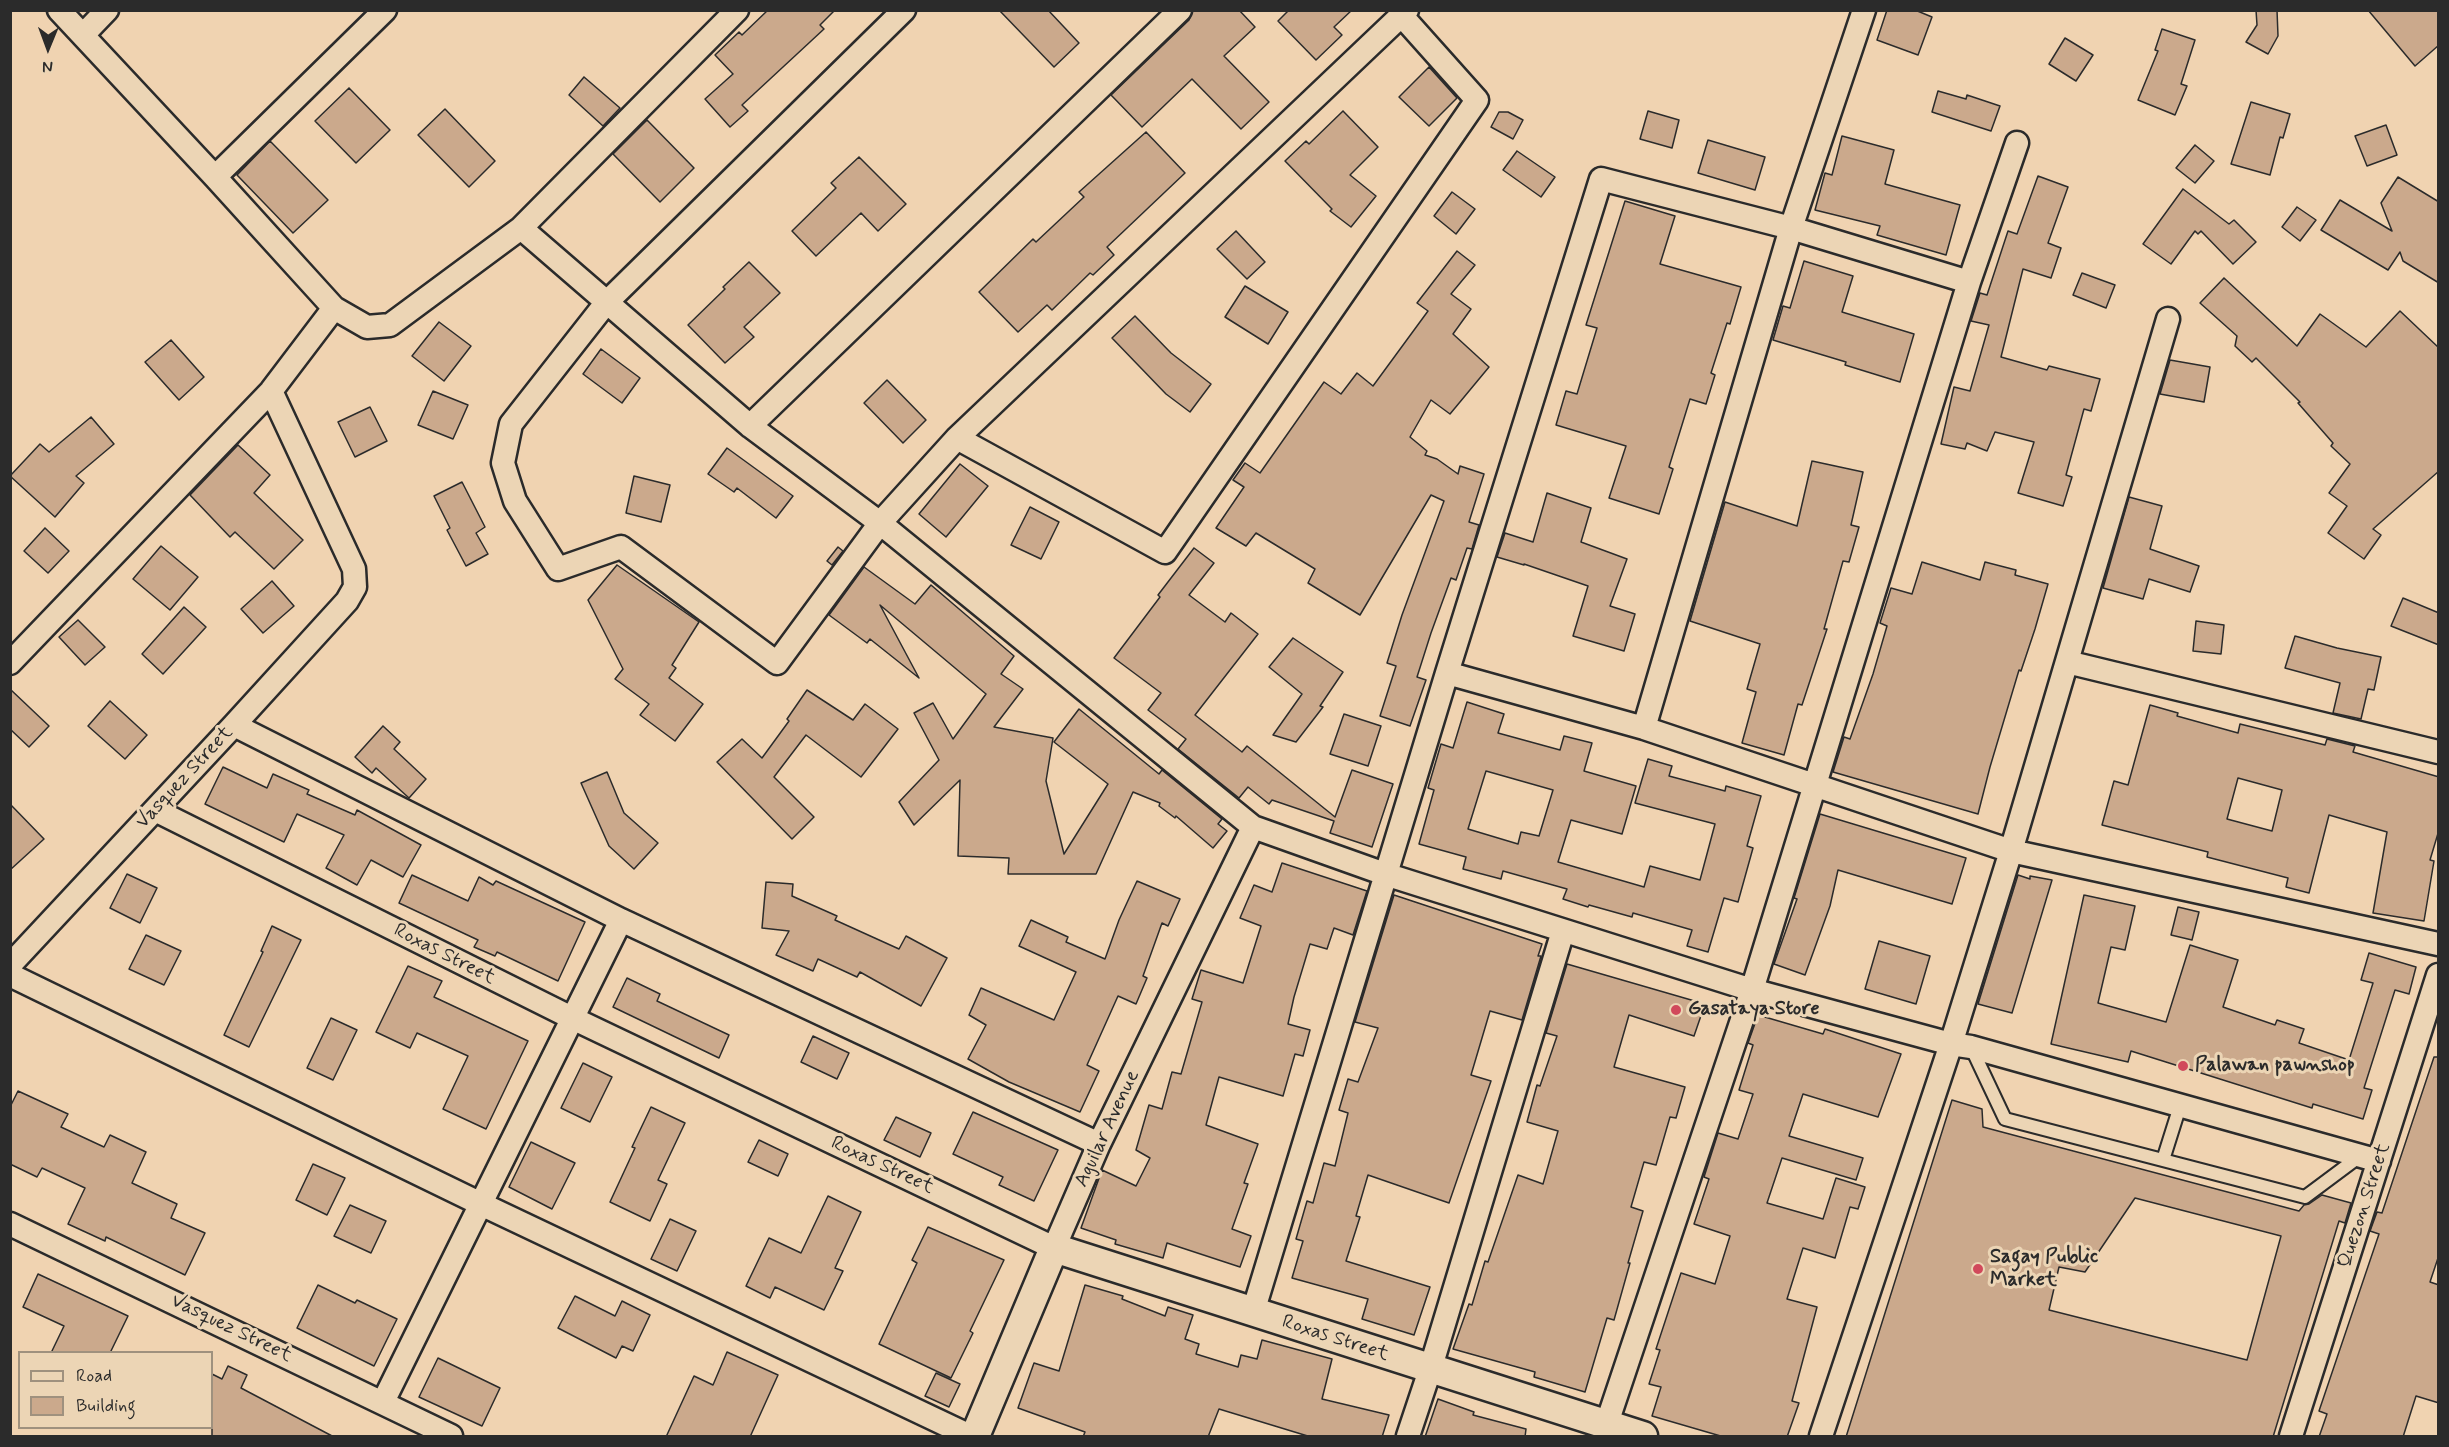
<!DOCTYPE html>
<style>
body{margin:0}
#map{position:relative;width:2449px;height:1447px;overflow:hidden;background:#f0d3b1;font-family:Mynerve,sans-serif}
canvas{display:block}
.frame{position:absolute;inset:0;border:12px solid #2b2b2b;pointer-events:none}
.legend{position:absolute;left:18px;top:1351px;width:195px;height:78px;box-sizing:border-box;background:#ecd5b5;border:2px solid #9f917e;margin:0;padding:8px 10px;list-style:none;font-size:18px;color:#2b2b2b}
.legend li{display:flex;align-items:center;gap:12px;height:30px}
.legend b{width:30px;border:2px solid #9f917e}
.north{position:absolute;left:18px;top:18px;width:60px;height:60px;-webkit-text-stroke:4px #ecd5b5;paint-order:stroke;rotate:181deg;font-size:16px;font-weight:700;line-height:24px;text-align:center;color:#2b2b2b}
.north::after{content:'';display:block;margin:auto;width:21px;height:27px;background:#2b2b2b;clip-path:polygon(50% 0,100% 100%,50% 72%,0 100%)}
</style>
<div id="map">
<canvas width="2449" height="1447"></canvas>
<div class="frame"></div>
<ul class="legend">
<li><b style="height:8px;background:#ecd5b5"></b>Road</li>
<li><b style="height:16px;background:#cba98c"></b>Building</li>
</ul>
<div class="north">N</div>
</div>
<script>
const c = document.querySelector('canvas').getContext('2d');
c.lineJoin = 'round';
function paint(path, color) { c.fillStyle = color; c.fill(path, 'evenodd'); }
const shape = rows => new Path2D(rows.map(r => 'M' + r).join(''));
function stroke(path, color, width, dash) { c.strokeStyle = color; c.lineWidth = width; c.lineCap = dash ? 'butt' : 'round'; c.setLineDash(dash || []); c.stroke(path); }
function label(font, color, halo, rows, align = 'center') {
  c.font = font + ' Mynerve,sans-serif'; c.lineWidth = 6; c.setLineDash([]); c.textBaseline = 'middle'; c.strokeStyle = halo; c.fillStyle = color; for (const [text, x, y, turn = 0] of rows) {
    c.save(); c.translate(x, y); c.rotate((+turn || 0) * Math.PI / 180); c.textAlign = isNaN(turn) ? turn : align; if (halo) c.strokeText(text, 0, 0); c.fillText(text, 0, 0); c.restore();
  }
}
const building = shape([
 [768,10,835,10,820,25,824,29,742,105,748,111,730,127,705,99,733,74,715,55,739,32,742,35,768,10],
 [999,10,1048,10,1079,43,1054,67,999,10],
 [1193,10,1239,10,1255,27,1224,56,1269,102,1241,129,1192,79,1142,127,1111,95,1189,20,1193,10],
 [1289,10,1352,10,1334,27,1342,35,1316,60,1278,21,1289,10],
 [1887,10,1915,10,1932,17,1918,55,1877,40,1887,10],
 [2256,10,2277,10,2278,36,2268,54,2246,42,2257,25,2256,10],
 [2368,10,2439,10,2439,45,2415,66,2368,10],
 [2162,29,2195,40,2181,84,2187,86,2175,115,2138,100,2158,51,2155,50,2162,29],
 [2065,38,2093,55,2076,81,2049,64,2065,38],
 [1429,67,1457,98,1429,126,1399,97,1429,67],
 [584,77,620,108,603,126,569,95,584,77],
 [349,88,390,130,356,163,315,121,349,88],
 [1938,91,1966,99,1967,95,2000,106,1991,131,1932,112,1938,91],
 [2251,102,2290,114,2283,138,2280,137,2270,175,2231,164,2251,102],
 [445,109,495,161,469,187,418,135,445,109],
 [1343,111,1378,147,1350,175,1376,196,1351,227,1330,211,1332,209,1285,161,1306,141,1309,144,1343,111],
 [1648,111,1679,120,1672,148,1640,139,1648,111],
 [1499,112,1508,112,1523,120,1513,139,1491,127,1499,112],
 [647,120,694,168,660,202,613,154,647,120],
 [2386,125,2397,155,2367,166,2355,136,2386,125],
 [1146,132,1185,173,1107,247,1114,255,1093,275,1090,273,1052,310,1047,305,1018,332,979,292,1033,239,1036,242,1084,197,1079,192,1146,132],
 [1842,136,1894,150,1885,184,1960,205,1946,255,1877,235,1880,226,1815,210,1825,173,1832,175,1842,136],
 [1708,140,1765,157,1755,190,1698,173,1708,140],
 [270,141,328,200,293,233,237,175,270,141],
 [2195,145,2214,161,2195,183,2176,168,2195,145],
 [1517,151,1555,177,1541,197,1503,170,1517,151],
 [859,157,906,204,878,231,861,213,816,256,792,231,836,188,831,183,859,157],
 [2038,176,2068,187,2048,243,2061,248,2051,278,2023,269,2001,357,2047,370,2049,366,2100,379,2091,411,2084,409,2066,475,2072,477,2063,506,2018,493,2034,442,1995,432,1987,451,1967,443,1965,449,1941,444,1954,387,1970,391,1989,325,1971,321,1980,293,1987,295,2008,231,2017,234,2038,176],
 [2398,177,2439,202,2439,283,2403,261,2400,252,2388,270,2321,230,2340,200,2392,231,2381,203,2398,177],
 [2183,189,2229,224,2234,220,2256,242,2233,264,2201,231,2198,234,2195,231,2171,264,2143,244,2183,189],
 [1452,192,1475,209,1456,234,1434,216,1452,192],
 [1625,201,1675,216,1660,264,1741,287,1730,324,1727,323,1711,373,1715,375,1706,404,1690,399,1669,467,1673,469,1659,514,1609,498,1626,446,1556,425,1566,391,1577,394,1597,328,1586,325,1625,201],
 [2297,207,2316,220,2300,241,2282,227,2297,207],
 [1236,231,1265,262,1247,279,1217,249,1236,231],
 [1457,251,1475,265,1451,294,1471,309,1453,334,1489,367,1450,414,1431,400,1410,437,1427,451,1425,455,1437,459,1458,474,1460,466,1484,474,1469,522,1479,525,1472,549,1467,548,1456,580,1451,578,1431,633,1417,677,1426,680,1410,726,1380,716,1396,666,1387,663,1402,615,1444,501,1431,495,1360,615,1308,583,1315,569,1256,533,1246,546,1216,528,1244,487,1233,480,1245,463,1260,473,1324,382,1341,394,1357,373,1373,386,1428,311,1417,303,1457,251],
 [1804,261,1853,276,1842,312,1914,334,1900,382,1845,365,1846,362,1773,340,1783,306,1790,308,1804,261],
 [749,262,780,293,744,327,754,337,725,363,688,325,725,289,723,287,749,262],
 [2082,273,2115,285,2106,308,2073,295,2082,273],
 [2224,278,2297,346,2320,314,2366,347,2400,311,2439,348,2439,471,2373,529,2381,535,2364,559,2328,533,2347,506,2329,493,2350,464,2331,446,2333,443,2298,403,2300,402,2256,358,2252,362,2235,346,2237,336,2200,303,2224,278],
 [1245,286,1288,312,1268,344,1225,317,1245,286],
 [1135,316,1171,353,1211,384,1190,412,1166,394,1112,338,1135,316],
 [439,322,471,346,444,381,412,356,439,322],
 [171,340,204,377,179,400,145,362,171,340],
 [601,349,640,378,622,403,583,374,601,349],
 [2170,360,2210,367,2204,402,2160,394,2170,360],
 [887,380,926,420,903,443,864,403,887,380],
 [433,391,468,405,453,439,418,425,433,391],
 [370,407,387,441,355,457,338,422,370,407],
 [91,417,114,444,76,476,84,483,55,517,10,476,40,444,49,452,91,417],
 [238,445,270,475,254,493,303,540,274,569,235,532,230,537,190,495,238,445],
 [727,448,793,496,776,518,737,488,734,492,708,474,727,448],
 [1812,461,1863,472,1851,525,1859,527,1849,562,1843,561,1824,629,1827,629,1802,705,1798,704,1784,755,1742,743,1756,692,1747,689,1760,644,1690,621,1725,502,1797,526,1812,461],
 [960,464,988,486,946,537,919,514,960,464],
 [634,476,670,485,661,522,626,513,634,476],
 [462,482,485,527,476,533,488,554,466,566,447,530,450,528,434,496,462,482],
 [1547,493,1591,508,1581,542,1627,559,1610,606,1635,614,1624,651,1573,636,1588,586,1524,564,1524,565,1497,557,1505,533,1533,542,1547,493],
 [2129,497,2162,506,2150,549,2199,566,2190,592,2149,579,2143,599,2103,588,2129,497],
 [1030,507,1059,522,1041,559,1011,545,1030,507],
 [45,528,69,551,48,573,24,551,45,528],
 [161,546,198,577,170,610,133,579,161,546],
 [838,547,843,551,832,565,827,561,838,547],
 [1194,548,1214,563,1189,595,1225,622,1231,613,1258,634,1195,715,1242,752,1247,746,1335,817,1352,770,1393,784,1372,847,1330,833,1334,821,1272,800,1269,804,1248,787,1239,798,1178,749,1186,739,1148,710,1161,693,1114,658,1160,597,1158,595,1194,548],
 [1922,562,1980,580,1985,562,2016,570,2015,575,2048,584,2035,629,2021,671,2019,670,1990,767,1978,814,1833,772,1844,737,1850,739,1873,674,1887,626,1880,623,1891,588,1912,594,1922,562],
 [617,565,699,622,672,665,676,668,669,678,703,704,675,741,640,715,649,704,615,679,623,669,588,600,617,565],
 [864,567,915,604,931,585,1014,656,1001,674,1023,689,994,727,1053,738,1046,781,1064,854,1108,784,1054,742,1079,709,1159,774,1162,770,1222,819,1218,824,1227,831,1213,848,1176,816,1175,818,1159,806,1160,803,1133,792,1096,874,1008,874,1009,858,958,856,960,780,914,825,899,802,939,760,914,713,933,703,953,739,986,694,880,605,919,678,870,639,867,643,829,615,864,567],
 [272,581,294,606,263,633,241,609,272,581],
 [2403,598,2439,613,2439,645,2391,626,2403,598],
 [184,607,206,627,163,674,142,654,184,607],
 [78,620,105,647,85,665,59,637,78,620],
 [2196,621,2224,625,2221,654,2193,651,2196,621],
 [2295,636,2337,648,2381,657,2374,690,2368,689,2361,719,2333,713,2340,683,2285,668,2295,636],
 [1293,638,1343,672,1320,706,1323,707,1296,742,1273,735,1302,694,1269,667,1293,638],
 [10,689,49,726,29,747,10,729,10,689],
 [807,690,853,720,865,704,898,729,861,777,806,735,774,777,814,817,792,839,717,762,742,739,762,758,789,721,787,719,807,690],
 [110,701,147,735,125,759,88,726,110,701],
 [1467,702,1504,714,1498,733,1560,750,1564,736,1592,743,1584,771,1636,786,1622,834,1571,820,1558,862,1644,887,1650,866,1700,880,1715,824,1635,803,1648,759,1672,766,1669,776,1725,791,1726,786,1761,796,1747,846,1753,848,1738,902,1724,898,1708,952,1687,946,1692,930,1633,913,1632,917,1589,905,1588,907,1563,899,1567,889,1503,871,1501,879,1463,869,1466,857,1419,844,1434,790,1428,788,1441,744,1453,748,1467,702],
 [1486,771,1553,790,1539,836,1521,832,1518,844,1468,829,1486,771],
 [2150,705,2178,713,2177,716,2238,733,2240,724,2325,745,2327,739,2355,746,2353,752,2439,777,2439,830,2430,860,2434,861,2424,921,2373,913,2387,832,2329,815,2309,893,2286,887,2288,878,2207,857,2208,852,2102,825,2114,781,2128,785,2150,705],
 [2238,778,2282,790,2272,831,2227,819,2238,778],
 [1344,714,1381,726,1368,766,1330,754,1344,714],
 [383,726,400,742,394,749,426,779,409,798,376,768,372,773,355,757,383,726],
 [223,767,267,788,273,774,309,790,307,794,355,815,357,810,421,845,403,877,371,860,357,885,326,868,344,835,297,814,284,842,205,804,223,767],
 [607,772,624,813,658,843,634,869,609,846,581,783,607,772],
 [10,804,44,839,10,870,10,804],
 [1820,814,1966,858,1952,904,1838,870,1830,906,1805,975,1774,964,1797,899,1794,898,1820,814],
 [1282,863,1367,891,1353,935,1334,928,1327,949,1310,944,1294,997,1288,1024,1310,1030,1303,1056,1295,1054,1283,1096,1219,1077,1206,1125,1258,1144,1244,1183,1248,1184,1232,1229,1251,1236,1240,1267,1167,1243,1163,1258,1115,1244,1116,1240,1081,1228,1102,1170,1136,1186,1150,1158,1136,1150,1149,1105,1162,1109,1172,1072,1181,1074,1202,1002,1192,999,1201,970,1243,983,1261,926,1240,918,1254,885,1272,892,1282,863],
 [127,874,157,888,140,923,110,908,127,874],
 [412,875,468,901,479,877,493,885,496,881,585,922,558,981,497,952,495,956,474,947,478,940,399,903,412,875],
 [2018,875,2030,879,2030,876,2052,880,2012,1013,1978,1004,2018,875],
 [1137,881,1180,899,1168,926,1162,923,1143,976,1147,978,1136,1004,1118,996,1087,1065,1099,1071,1080,1112,1009,1082,968,1059,986,1025,969,1015,981,988,1054,1020,1076,972,1019,946,1031,920,1068,937,1066,942,1105,959,1119,920,1137,881],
 [766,882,793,884,792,896,837,916,835,920,899,949,906,936,947,958,921,1006,860,972,857,977,818,959,813,971,776,955,789,931,762,928,766,882],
 [1394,895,1542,944,1538,956,1541,956,1522,1020,1490,1011,1471,1075,1491,1081,1449,1203,1368,1175,1356,1216,1360,1217,1346,1261,1430,1287,1414,1335,1362,1319,1368,1299,1292,1278,1303,1241,1296,1239,1307,1201,1313,1203,1324,1163,1335,1166,1348,1113,1339,1110,1348,1079,1358,1082,1378,1028,1355,1022,1394,895],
 [2084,895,2135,906,2125,950,2111,947,2098,1003,2166,1022,2190,945,2238,960,2223,1007,2275,1025,2277,1020,2304,1029,2299,1043,2349,1060,2373,983,2361,980,2369,953,2416,967,2409,994,2395,990,2364,1088,2372,1090,2363,1119,2313,1104,2312,1108,2131,1051,2128,1062,2051,1044,2084,895],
 [2178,907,2199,912,2192,940,2171,935,2178,907],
 [272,926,301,940,249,1047,224,1035,263,952,261,951,272,926],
 [146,935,181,951,164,985,129,969,146,935],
 [1879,941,1930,956,1916,1004,1865,989,1879,941],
 [1567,964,1705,1004,1694,1036,1629,1015,1614,1067,1685,1087,1676,1118,1670,1117,1656,1165,1644,1162,1631,1207,1643,1211,1628,1263,1630,1263,1614,1320,1607,1318,1585,1392,1534,1377,1535,1372,1453,1349,1469,1304,1472,1305,1485,1261,1488,1262,1518,1175,1543,1184,1558,1131,1527,1122,1537,1085,1540,1086,1557,1036,1546,1033,1567,964],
 [408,966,442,981,434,997,528,1041,486,1129,443,1109,468,1056,417,1033,410,1048,376,1032,408,966],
 [627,978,660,994,657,1001,729,1035,719,1058,613,1007,627,978],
 [1758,1015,1823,1034,1825,1029,1901,1054,1878,1117,1803,1094,1789,1136,1863,1158,1856,1180,1782,1158,1767,1203,1823,1219,1836,1178,1865,1187,1858,1209,1850,1207,1835,1258,1803,1248,1787,1299,1817,1307,1792,1401,1799,1403,1787,1437,1724,1437,1652,1416,1661,1387,1649,1384,1660,1350,1656,1349,1681,1273,1715,1284,1730,1236,1694,1224,1709,1179,1704,1177,1718,1133,1738,1139,1753,1094,1739,1090,1753,1045,1748,1043,1758,1015],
 [331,1018,357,1030,333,1080,307,1068,331,1018],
 [813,1036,849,1053,837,1079,801,1062,813,1036],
 [2434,1057,2439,1057,2439,1255,2430,1282,2439,1285,2439,1403,2416,1396,2403,1437,2319,1437,2327,1414,2319,1411,2379,1234,2370,1231,2377,1212,2382,1213,2434,1057],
 [583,1063,612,1077,590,1122,561,1108,583,1063],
 [18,1091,68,1114,61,1127,104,1147,110,1135,146,1152,132,1183,177,1204,171,1218,205,1233,185,1275,106,1237,105,1241,68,1224,85,1188,42,1168,37,1177,10,1164,10,1107,18,1091],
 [1952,1100,1982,1109,1983,1127,2299,1211,2304,1205,2309,1204,2322,1195,2351,1203,2345,1223,2339,1221,2273,1437,1846,1437,1952,1100],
 [2135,1198,2281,1236,2247,1360,2049,1310,2059,1267,2085,1272,2135,1198],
 [651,1107,685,1123,658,1180,667,1184,650,1221,610,1202,635,1148,632,1147,651,1107],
 [973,1112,1058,1150,1034,1201,999,1185,1003,1177,953,1154,973,1112],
 [896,1117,931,1133,920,1157,884,1140,896,1117],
 [759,1140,788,1154,778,1176,748,1162,759,1140],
 [531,1142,575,1163,552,1209,509,1187,531,1142],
 [313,1164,345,1178,327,1215,296,1200,313,1164],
 [828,1196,861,1212,835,1268,843,1271,824,1310,775,1287,770,1298,746,1286,769,1238,801,1253,828,1196],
 [350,1205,386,1221,371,1253,334,1236,350,1205],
 [670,1219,696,1231,677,1271,651,1259,670,1219],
 [928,1227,1004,1260,970,1331,973,1333,951,1378,879,1344,917,1263,912,1260,928,1227],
 [38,1274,128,1316,110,1353,51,1353,64,1326,23,1307,38,1274],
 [318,1285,355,1303,357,1300,397,1319,374,1366,297,1328,318,1285],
 [1085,1285,1123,1296,1122,1299,1165,1316,1168,1307,1193,1315,1185,1339,1199,1344,1196,1354,1238,1367,1241,1355,1257,1359,1262,1340,1332,1359,1322,1399,1389,1415,1382,1437,1311,1437,1219,1409,1208,1437,1083,1437,1085,1432,1018,1408,1034,1363,1059,1371,1085,1285],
 [575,1296,615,1316,622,1301,650,1315,633,1351,622,1346,616,1358,558,1328,575,1296],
 [727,1352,778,1375,750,1437,666,1437,694,1376,713,1385,727,1352],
 [438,1358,500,1388,482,1426,419,1397,438,1358],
 [228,1366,247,1375,241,1388,334,1437,212,1437,212,1374,222,1379,228,1366],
 [936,1373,960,1384,949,1407,925,1396,936,1373],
 [1438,1399,1474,1412,1473,1415,1526,1429,1525,1437,1425,1437,1438,1399]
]);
const service = shape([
 [1971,1047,2005,1119,2305,1197,2360,1156],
 [2163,1160,2180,1106]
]);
const minor = shape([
 [59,10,215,177,334,308,367,327,390,325,521,228,737,10],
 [904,10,606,303,511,424,503,463,515,501,558,569,621,547,777,663,880,523,957,438,1407,10],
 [83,35,107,10],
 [215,177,385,10],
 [521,228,750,426,880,523,1253,827,1385,874,1752,990,1951,1044,1971,1047,2379,1161],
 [750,426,1180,10],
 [957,438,1165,552,1477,100,1402,16],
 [2067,662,2438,752],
 [10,663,271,391,334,308],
 [1447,673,1644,728,2011,851,2438,944],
 [234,725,621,920,1099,1144],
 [1644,728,1791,228,1864,10],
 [155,810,572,1018,1054,1248,1099,1144,1253,827],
 [10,965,234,725,347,601,355,587,354,569,271,391],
 [10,975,481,1204,970,1436],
 [10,1224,451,1436],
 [1253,1312,1447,673,1601,179,1791,228,1969,282],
 [383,1402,621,920],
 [1606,1426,1752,990,1969,282,2017,143],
 [1408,1436,1430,1370,1563,931],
 [1821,1436,1951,1044,2011,851,2168,319],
 [2291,1436,2438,975]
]);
const tertiary = shape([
 [975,1436,1054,1248,1643,1436]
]);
const markers = [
 [1676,1010,6,"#d1495b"],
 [2183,1066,6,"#d1495b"],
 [1978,1269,6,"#d1495b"]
];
const streetNames = [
 ["Vasquez Street",185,778,-47],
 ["Roxas Street",444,955,27],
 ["Aguilar Avenue",1108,1129,-65],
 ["Roxas Street",882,1166,25],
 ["Quezon Street",2365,1206,-72],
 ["Vasquez Street",231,1329,26],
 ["Roxas Street",1335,1339,18]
];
const poiNames = [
 ["Gasataya Store",1688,1010],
 ["Palawan pawnshop",2195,1066],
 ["Sagay Public",1990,1258],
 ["Market",1990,1281]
];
paint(building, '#cba98c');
stroke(building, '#2b2b2b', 1.5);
stroke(service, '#2b2b2b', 16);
stroke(minor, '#2b2b2b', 27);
stroke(tertiary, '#2b2b2b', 33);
stroke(service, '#ecd5b5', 12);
stroke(minor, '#ecd5b5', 22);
stroke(tertiary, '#ecd5b5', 28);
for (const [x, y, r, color] of markers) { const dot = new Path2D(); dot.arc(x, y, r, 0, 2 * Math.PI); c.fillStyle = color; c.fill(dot); stroke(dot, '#ecd5b5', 2); }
label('20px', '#2b2b2b', '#ecd5b5', streetNames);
label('bold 20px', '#2b2b2b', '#ecd5b5', poiNames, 'left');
</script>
